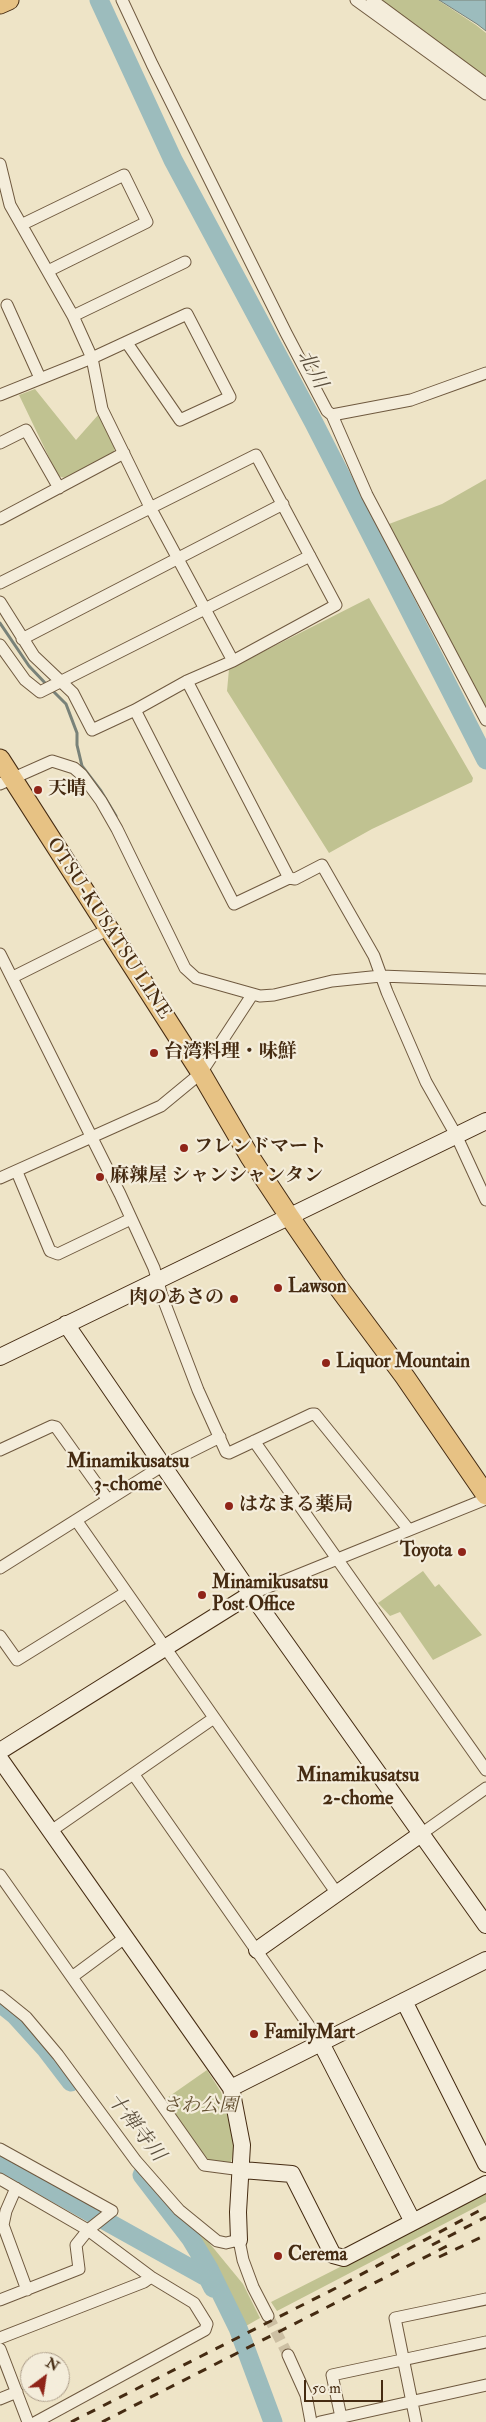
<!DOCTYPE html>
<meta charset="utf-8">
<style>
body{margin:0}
#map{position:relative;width:486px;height:2422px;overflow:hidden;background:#eee4c7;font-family:"IM FELL Double Pica",serif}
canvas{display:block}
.north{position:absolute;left:20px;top:2352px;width:50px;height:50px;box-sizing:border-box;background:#f4eddb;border:1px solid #ae9f8b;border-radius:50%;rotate:31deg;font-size:14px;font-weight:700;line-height:20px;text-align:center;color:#452b12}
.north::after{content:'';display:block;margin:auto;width:18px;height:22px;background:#8f2418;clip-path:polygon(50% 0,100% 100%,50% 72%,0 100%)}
.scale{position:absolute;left:304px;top:2380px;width:79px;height:22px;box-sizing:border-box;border:2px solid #452b12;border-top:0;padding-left:6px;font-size:15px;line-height:18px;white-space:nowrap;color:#452b12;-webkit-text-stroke:4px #f4eddb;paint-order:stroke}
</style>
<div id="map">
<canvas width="486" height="2422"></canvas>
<div class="north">N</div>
<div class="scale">50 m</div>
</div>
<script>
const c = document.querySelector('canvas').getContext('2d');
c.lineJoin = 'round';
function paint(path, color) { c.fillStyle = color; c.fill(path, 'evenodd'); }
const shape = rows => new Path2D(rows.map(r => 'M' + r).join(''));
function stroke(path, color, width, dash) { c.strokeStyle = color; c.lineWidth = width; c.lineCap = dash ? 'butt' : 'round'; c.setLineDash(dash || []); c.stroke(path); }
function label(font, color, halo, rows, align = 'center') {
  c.font = font + ' "IM FELL Double Pica","Noto Serif JP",serif'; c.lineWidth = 4.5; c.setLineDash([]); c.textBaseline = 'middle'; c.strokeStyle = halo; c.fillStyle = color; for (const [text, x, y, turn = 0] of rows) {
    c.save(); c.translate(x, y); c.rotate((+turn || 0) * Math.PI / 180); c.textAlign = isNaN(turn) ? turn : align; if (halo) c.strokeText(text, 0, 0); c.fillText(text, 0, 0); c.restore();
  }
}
const green = shape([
 [376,0,438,0,476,25,486,33,486,80],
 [35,389,76,440,99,414,115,446,114,452,65,478,58,476,19,395],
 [486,479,486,710,389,524,442,504],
 [369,598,473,778,472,782,372,829,329,853,227,691,229,669],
 [423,1571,435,1587,439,1584,482,1635,433,1660,400,1612,390,1616,378,1603],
 [207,2070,221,2092,228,2114,234,2150,231,2162,213,2163,203,2155,164,2100],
 [486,2193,486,2202,277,2311,271,2302],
 [197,2228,243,2284,260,2318,246,2326,206,2248,194,2230]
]);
const water = shape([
 [439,0,486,0,486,31,477,24,439,0]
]);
const stream = shape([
 [0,623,29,666,47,685],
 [51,689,66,704,77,733,77,745,82,766,101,791,116,816]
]);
const river = shape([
 [99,0,173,160,314,423,486,760],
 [0,2003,15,2015,45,2048,71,2082],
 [0,2162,208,2278,213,2288],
 [142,2175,191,2239,209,2269,238,2328,273,2422]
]);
const streetTunnel = shape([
 [268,2316,288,2355]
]);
const street = shape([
 [122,0,152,64,286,333,327,411,332,415,367,495,486,720],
 [356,0,486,94],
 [372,0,486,84],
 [0,164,10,205,73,316,92,358,102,409,150,507,233,661],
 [23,224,124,175,147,222,48,271],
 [7,305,40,378],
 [73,316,185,262],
 [0,395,92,358,187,314,230,397,180,420,127,343],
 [332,415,411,400,486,373],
 [0,443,26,430,59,488],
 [0,519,124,453],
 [0,583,256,455,336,605,233,661,187,681,135,710,92,730,73,693,34,656,0,602],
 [22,639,283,504],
 [0,645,25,680,40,692,310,556],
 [135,710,234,904,289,878,187,681],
 [0,784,52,761,74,768,82,775,101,801,117,829,185,968,196,978,260,996,274,995,332,981,381,976,486,980],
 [289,878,295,879,322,865,374,956,387,992,426,1082,456,1135,486,1200],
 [0,954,120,1194,154,1268,162,1296,198,1390,226,1452,229,1453,312,1414,315,1414,409,1530],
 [13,977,107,930],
 [17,1172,50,1251,58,1254,131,1219],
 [0,1178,161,1106,201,1073,252,995],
 [254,1441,486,1770],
 [0,1450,52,1426,56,1427,108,1500],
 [76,1520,338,1895],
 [0,1568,162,1466,220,1437],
 [251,1594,486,1499],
 [0,1636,17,1660,125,1593],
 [134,1775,321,2043],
 [51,1831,214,1718],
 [421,1834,486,1788],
 [0,1875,204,2165,242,2170],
 [72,1977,126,1937],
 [0,1996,26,2017,58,2055,136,2161,179,2210,217,2241,226,2243,239,2240,243,2260,253,2287,268,2316],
 [0,2149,112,2211,88,2230,76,2245,79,2269,0,2300],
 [0,2179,88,2230,151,2277,194,2303,207,2324,205,2330,36,2422],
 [16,2188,6,2211,3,2225,27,2290],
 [0,2338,144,2282,151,2277],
 [0,2349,28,2422],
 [288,2355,306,2395,311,2422],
 [0,2399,17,2392],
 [341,2417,332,2375,486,2342],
 [320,2422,486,2385],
 [416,2422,395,2318,486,2299]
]);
const secondary = shape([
 [66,1324,251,1594,486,1925],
 [0,1357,486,1121],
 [0,1751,251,1594],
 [0,1759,231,2088,242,2145,238,2212,239,2240],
 [257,1950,421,1834],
 [404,2001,486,2164],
 [321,2043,413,2222],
 [231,2088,486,1960],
 [242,2170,292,2174,333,2255,344,2258,486,2184]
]);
const primary = shape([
 [0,4,9,0],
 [0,759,201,1073,250,1157,289,1216,335,1283,405,1377,486,1495]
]);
const rail = shape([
 [432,2245,486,2217],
 [439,2257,486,2235],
 [71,2422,336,2288,486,2207],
 [102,2422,447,2246]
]);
const markers = [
 [38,790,5,"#8f2418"],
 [154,1053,5,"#8f2418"],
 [184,1148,5,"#8f2418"],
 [100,1177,5,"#8f2418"],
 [278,1288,5,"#8f2418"],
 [234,1299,5,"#8f2418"],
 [326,1363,5,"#8f2418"],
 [229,1506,5,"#8f2418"],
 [462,1552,5,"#8f2418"],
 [202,1595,5,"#8f2418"],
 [254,2034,5,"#8f2418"],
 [278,2256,5,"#8f2418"]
];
const poiNames = [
 ["天晴",48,790],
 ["台湾料理・味鮮",164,1053],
 ["フレンドマート",194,1148],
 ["麻辣屋 シャンシャンタン",110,1177],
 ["Lawson",288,1288],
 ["肉のあさの",224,1299,"right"],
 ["Liquor Mountain",336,1363],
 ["はなまる薬局",239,1506],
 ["Toyota",452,1552,"right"],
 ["Minamikusatsu",212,1584],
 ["Post Office",212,1606],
 ["FamilyMart",264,2034],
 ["Cerema",288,2256]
];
const streetNames = [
 ["OTSU-KUSATSU LINE",108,929,57]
];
const parkNames = [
 ["さわ公園",200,2107]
];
const waterNames = [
 ["北川",311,370,62],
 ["十禅寺川",135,2128,52]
];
const neighbourhoodNames = [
 ["Minamikusatsu",128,1463],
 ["3-chome",128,1486],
 ["Minamikusatsu",358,1777],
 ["2-chome",358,1800]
];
paint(green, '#c0c291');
paint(water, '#9cbcbd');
stroke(water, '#798279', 1);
stroke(stream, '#798279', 3);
stroke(river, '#9cbcbd', 19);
stroke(streetTunnel, '#ccbfa3', 11, [11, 5.5]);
stroke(street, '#6f593f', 13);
stroke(secondary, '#452b12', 18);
stroke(primary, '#452b12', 21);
stroke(street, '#f4eddb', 11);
stroke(secondary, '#f4eddb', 16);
stroke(primary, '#e7c284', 19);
stroke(rail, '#452b12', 3, [9, 9]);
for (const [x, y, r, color] of markers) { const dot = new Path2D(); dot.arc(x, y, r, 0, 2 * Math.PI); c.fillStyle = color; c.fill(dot); stroke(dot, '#f4eddb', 2); }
label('bold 19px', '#452b12', '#f4eddb', poiNames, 'left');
label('19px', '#452b12', '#f4eddb', streetNames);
label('italic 19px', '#645132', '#f4eddb', parkNames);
label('italic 20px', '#5b4f3d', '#f4eddb', waterNames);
label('bold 20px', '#452b12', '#f4eddb', neighbourhoodNames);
</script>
